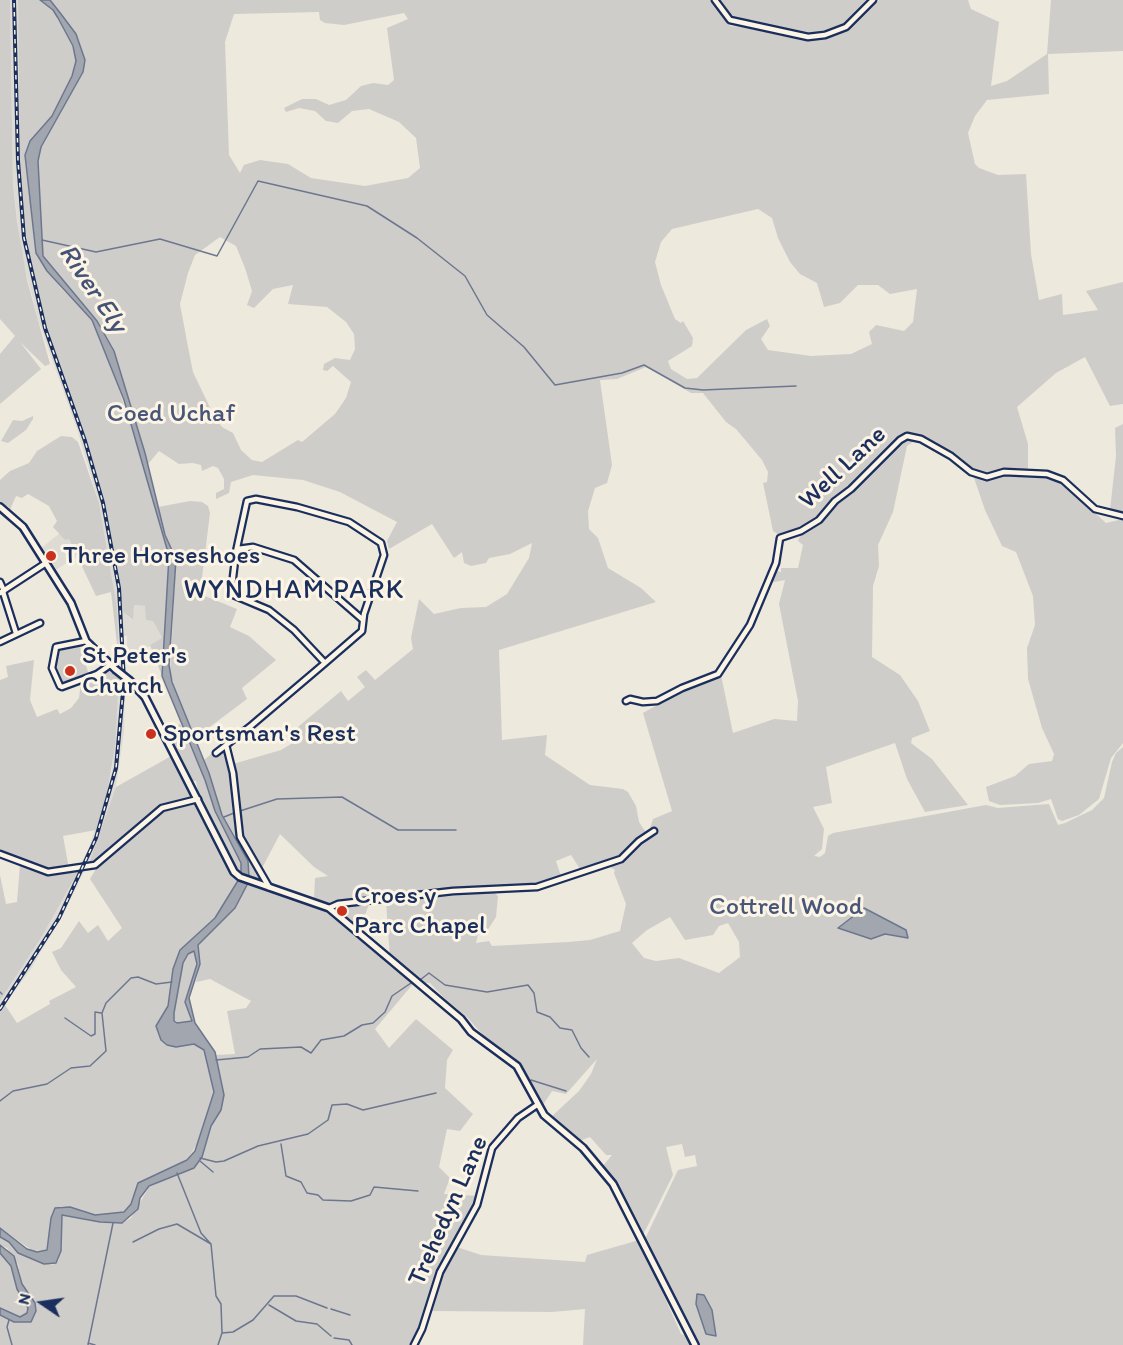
<!DOCTYPE html>
<style>
body{margin:0}
#map{position:relative;width:1123px;height:1345px;overflow:hidden;background:#eee9dd;font-family:Itim,sans-serif}
canvas{display:block}
.north{position:absolute;left:12px;top:1273px;width:60px;height:60px;-webkit-text-stroke:4px #fcf5e5;paint-order:stroke;rotate:283deg;font-size:16px;font-weight:700;line-height:24px;text-align:center;color:#1b2f5e}
.north::after{content:'';display:block;margin:auto;width:21px;height:27px;background:#1b2f5e;clip-path:polygon(50% 0,100% 100%,50% 72%,0 100%)}
</style>
<div id="map">
<canvas width="1123" height="1345"></canvas>
<div class="north">N</div>
</div>
<script>
const c = document.querySelector('canvas').getContext('2d');
c.lineJoin = 'round';
function paint(path, color) { c.fillStyle = color; c.fill(path, 'evenodd'); }
const shape = rows => new Path2D(rows.map(r => 'M' + r).join(''));
function stroke(path, color, width, dash) { c.strokeStyle = color; c.lineWidth = width; c.lineCap = dash ? 'butt' : 'round'; c.setLineDash(dash || []); c.stroke(path); }
function label(font, color, halo, rows, align = 'center') {
  c.font = font + ' Itim,sans-serif'; c.lineWidth = 6; c.setLineDash([]); c.textBaseline = 'middle'; c.strokeStyle = halo; c.fillStyle = color; for (const [text, x, y, turn = 0] of rows) {
    c.save(); c.translate(x, y); c.rotate((+turn || 0) * Math.PI / 180); c.textAlign = isNaN(turn) ? turn : align; if (halo) c.strokeText(text, 0, 0); c.fillText(text, 0, 0); c.restore();
  }
}
const built = shape([
 [10,0,18,0,22,206,39,299,100,486,115,555,123,612,132,620,134,605,145,606,162,638,137,654,127,656,127,636,124,636,125,674,120,670,117,607,99,503,77,429,39,323,22,258,13,184],
 [60,533,69,539,78,556,54,571,39,550],
 [119,676,125,681,124,732,116,787,109,808,92,855,67,906,31,969,0,1010,0,1001,41,938,90,846,112,771]
]);
const green = shape([
 [0,0,10,0,13,184,17,221,27,280,50,364,45,366,20,342,41,369,0,404,0,354,15,336,0,319],
 [18,0,40,0,53,10,75,51,76,61,72,76,52,116,30,141,26,164,36,253,60,287,92,320,110,362,138,448,169,557,162,676,150,645,162,638,153,621,146,620,145,606,134,605,133,620,123,612,115,555,100,486,51,342,29,258,20,181],
 [50,0,714,0,730,26,769,29,802,39,816,39,855,24,879,0,968,0,971,9,999,22,991,86,1007,81,1047,54,1051,0,1123,0,1123,51,1048,54,1049,94,987,100,975,116,968,133,975,164,979,168,998,175,1026,174,1031,254,1039,300,1062,294,1063,315,1098,310,1086,291,1123,282,1123,404,1110,406,1085,357,1056,373,1017,407,1028,444,1028,470,1001,470,1005,475,1045,476,1063,483,1106,523,1123,519,1123,743,1111,758,1099,799,1079,815,1062,821,1058,819,1051,799,1038,803,1000,805,989,801,986,787,1015,776,1029,764,1052,761,1054,754,1042,728,1028,679,1027,648,1035,625,1033,596,1016,552,1002,546,985,510,973,475,952,452,943,450,918,435,907,435,880,454,810,524,779,535,773,531,763,483,767,482,768,472,762,460,736,429,726,422,703,393,691,393,646,367,617,379,600,380,612,465,607,483,595,488,588,511,589,529,598,538,608,568,641,588,656,602,499,650,502,740,547,735,545,755,590,785,623,789,628,792,636,806,639,822,645,831,649,831,653,819,672,811,643,713,680,692,721,675,733,733,774,719,797,721,798,701,779,604,785,580,769,583,772,575,776,571,781,572,781,568,798,568,803,545,798,541,802,532,817,524,836,501,851,490,900,442,910,438,916,440,907,446,893,512,878,545,879,566,873,586,872,657,900,675,918,701,930,731,912,738,911,743,932,759,968,805,925,812,907,779,895,743,826,767,832,803,813,807,824,829,822,849,814,856,820,857,825,853,828,836,833,833,986,805,998,808,1049,804,1058,825,1065,823,1092,810,1104,798,1112,762,1116,753,1123,747,1123,1345,697,1345,645,1239,678,1170,697,1166,695,1155,685,1157,682,1144,666,1147,673,1175,643,1235,602,1167,612,1155,606,1155,590,1137,579,1141,551,1117,579,1091,591,1074,597,1059,566,1094,552,1091,541,1108,527,1077,514,1061,479,1037,482,1034,466,1016,446,1000,430,983,420,983,390,959,386,901,456,892,492,891,498,896,496,917,487,931,478,935,476,943,489,941,492,946,568,942,590,940,620,931,626,904,614,873,615,870,604,863,580,869,571,855,556,861,561,876,536,886,426,892,425,889,422,893,327,904,314,899,315,878,328,876,314,867,280,834,262,868,243,836,233,764,281,750,291,744,299,738,293,731,341,691,348,701,365,687,357,677,366,670,375,680,413,649,411,638,419,599,434,614,461,608,486,607,507,594,529,558,532,543,510,554,489,558,486,563,471,566,464,563,462,552,454,558,432,524,389,549,387,541,397,522,340,492,303,480,253,475,231,482,229,493,216,499,216,493,224,489,224,479,218,468,213,466,202,471,201,465,193,463,179,464,159,451,148,464,114,351,97,321,43,256,38,161,41,147,83,72,85,60,76,34],
 [319,12,320,20,325,23,344,25,404,13,408,19,387,28,394,80,388,85,373,83,361,86,346,100,329,105,316,99,302,99,284,108,286,112,299,108,315,111,326,121,338,123,352,111,369,109,399,122,416,138,420,168,408,178,365,186,311,178,288,164,260,160,244,165,240,173,229,155,225,42,234,14],
 [758,209,772,218,778,238,790,262,800,274,817,283,824,307,840,303,858,285,878,285,890,294,917,289,913,322,904,331,876,325,869,332,872,344,851,354,811,356,768,350,761,339,770,326,767,319,746,330,697,378,687,379,671,369,668,361,692,346,693,338,683,321,681,323,675,319,661,285,655,262,661,242,672,229],
 [220,237,236,246,245,268,252,291,247,305,254,308,273,289,293,285,288,304,327,307,346,322,354,334,355,349,350,360,335,358,324,364,323,370,327,371,333,366,351,382,346,398,335,414,302,442,298,440,262,462,252,460,241,450,233,433,222,427,214,416,193,372,188,347,180,304,188,273,195,255],
 [670,917,685,940,713,935,719,926,728,923,739,942,740,957,719,973,679,958,656,961,644,958,632,943,647,930],
 [718,0,871,0,839,28,822,33,803,35,731,18],
 [33,416,33,419,26,430,8,443,1,441,13,420,22,421],
 [1123,424,1123,515,1110,510,1116,456,1115,428],
 [61,436,72,437,78,442,99,503,117,607,120,670,111,592,96,596,69,539,65,540,53,527,57,521,49,506,28,494,22,498,16,496,9,512,9,507,0,503,0,480,10,471,29,463,37,451],
 [190,501,202,502,208,506,210,513,200,594,237,609,230,627,249,636,276,660,242,688,247,699,195,738,180,706,170,672,176,559,165,535,158,507],
 [79,644,89,675,63,685,54,671,56,649],
 [34,660,30,700,37,717,57,709,60,714,71,708,79,698,81,682,108,669,119,676,115,746,107,794,96,830,63,836,69,869,44,869,0,852,0,680,8,677,6,666],
 [180,724,205,780,215,811,241,863,241,874,231,860,199,796,196,781,190,781,164,731],
 [222,745,230,765,239,839,264,883,249,877,248,861,222,815,204,760],
 [173,755,192,798,152,812,97,860,89,863,116,787],
 [194,804,200,807,232,873,239,879,215,918,180,950,173,969,168,1006,158,1023,157,1031,164,1043,194,1044,204,1050,214,1092,197,1144,187,1160,138,1183,131,1204,124,1212,95,1215,61,1206,52,1213,47,1250,33,1251,0,1228,0,1010,5,1005,17,1023,50,1004,49,1001,76,987,61,970,52,952,61,948,79,921,88,933,98,925,108,941,122,928,90,879,97,867,159,813],
 [20,865,53,874,79,870,41,938,0,1001,0,875,6,904,17,902],
 [248,883,332,912,413,984,375,1029,389,1048,416,1019,453,1050,447,1060,445,1088,473,1114,460,1131,447,1129,439,1167,450,1178,444,1194,479,1196,446,1257,426,1319,413,1345,0,1345,0,1315,14,1322,31,1322,36,1311,35,1303,22,1284,18,1264,7,1248,0,1245,0,1237,9,1242,18,1253,52,1265,58,1261,61,1251,62,1215,100,1222,122,1223,131,1218,149,1187,194,1168,202,1157,211,1126,222,1106,224,1095,216,1055,235,1054,227,1011,246,1008,251,1001,210,979,196,982,200,964,198,945,235,908],
 [369,904,364,918,356,928,339,914,345,911,342,905],
 [194,950,197,964,185,1002,192,1022,177,1023,173,1022,174,1013,183,963,188,954],
 [639,1240,681,1334,689,1337,694,1345,583,1345,585,1309,552,1312,432,1311,442,1275,457,1247,481,1255,585,1262,587,1255],
 [0,1253,11,1266,17,1289,28,1304,28,1313,24,1316,16,1316,0,1308]
]);
const water = shape([
 [40,0,50,0,61,14,76,34,85,60,83,72,41,147,38,161,43,256,97,321,114,351,145,453,165,535,176,559,169,665,172,682,209,773,222,815,248,861,249,877,241,874,241,863,215,811,205,780,162,676,169,556,124,400,92,320,47,271,36,253,25,155,30,141,52,116,72,76,76,61,73,46,58,18,53,10,40,0],
 [239,879,248,883,235,908,198,945,200,964,189,998,195,1023,215,1052,224,1095,221,1110,211,1126,202,1157,194,1168,149,1186,140,1198,138,1209,122,1223,100,1222,62,1215,61,1251,56,1263,44,1264,18,1253,9,1242,0,1237,0,1228,27,1249,37,1252,47,1250,51,1218,55,1208,70,1207,95,1215,124,1212,131,1204,138,1183,187,1160,195,1151,214,1092,204,1050,194,1044,176,1047,167,1045,161,1040,156,1026,168,1006,173,969,180,950,215,918,239,879],
 [194,951,197,964,185,1002,192,1021,177,1023,174,1021,174,1013,183,963,188,954,194,951],
 [864,908,906,930,908,938,885,934,871,939,838,928,864,908],
 [0,1245,14,1256,22,1284,35,1303,36,1311,31,1322,14,1322,0,1315,0,1308,20,1317,27,1313,28,1308,17,1289,11,1266,0,1253,0,1245],
 [697,1294,704,1295,712,1310,716,1336,706,1334,696,1304,697,1294]
]);
const stream = shape([
 [42,240,96,252,160,239,217,256,258,181,367,206,417,238,465,276,487,315,524,347,555,385,622,373,644,365,685,388,703,390,796,386],
 [240,811,277,799,342,797,398,830,456,830],
 [224,817,234,813],
 [420,980,429,973,445,985,487,992,528,985,534,993,537,1012,550,1017,560,1028,572,1030,581,1048,589,1057],
 [0,992,2,994],
 [65,1018,91,1036,95,1034,95,1012,101,1013],
 [216,1060,248,1057,260,1049,301,1047,311,1053,321,1040,344,1036,362,1025,373,1023,385,1012,392,996,411,983],
 [531,1080,566,1091],
 [0,1101,13,1091,47,1084,71,1068,90,1066,106,1051,102,1013,106,1003,131,978,138,977,156,984,172,982],
 [281,1144,286,1176,301,1182,307,1193,318,1195,323,1200,351,1201,370,1195,374,1187,418,1191],
 [200,1158,216,1162,224,1161,258,1146,308,1134,328,1120,332,1105,347,1104,363,1110,436,1093],
 [200,1161,213,1172],
 [177,1173,201,1233,211,1244,216,1296,221,1304,222,1333,218,1345],
 [133,1242,159,1229,177,1224,211,1244],
 [269,1305,296,1321,317,1324,331,1336],
 [331,1309,350,1315],
 [9,1320,7,1327,12,1345],
 [222,1333,233,1332,253,1320,274,1296,296,1296,327,1308],
 [334,1338,349,1340,352,1345],
 [88,1343,95,1345],
 [88,1345,113,1223]
]);
const minor = shape([
 [715,0,730,20,808,37,825,35,846,27,873,0],
 [238,549,253,547,294,560,363,620],
 [0,582,4,591],
 [3,592,16,633],
 [0,593,46,563],
 [86,641,56,647,52,668,60,686,62,687,97,674,110,665],
 [0,642,40,623],
 [626,701,630,699,643,702,657,701,682,688,718,674,750,625,776,563,780,538,801,531,819,520,835,501,851,489,900,440,907,436,921,439,951,456,971,472,987,477,1004,472,1047,474,1063,480,1095,509,1123,516],
 [226,745,233,773,240,837,269,887],
 [216,753,252,725,325,663,362,631,364,614,384,555,381,543,349,522,297,507,256,499,247,501,236,552,231,594,269,610,294,630,325,663],
 [0,854,48,872,95,865,162,808,198,799],
 [329,908,338,904,453,891,537,887,621,859,639,841,654,831],
 [414,1345,422,1329,440,1272,477,1205,492,1148,518,1118,537,1105]
]);
const tertiary = shape([
 [0,507,23,527,71,603,86,641,115,669],
 [130,681,145,697,234,872,240,877,329,908,461,1019,471,1032,517,1066,544,1115,583,1148,613,1184,695,1345]
]);
const rail = shape([
 [0,1009,59,918,96,838,116,768,124,681,119,588,103,503,85,441,45,328,24,238,18,161,14,0]
]);
const tertiaryBridge = shape([
 [115,669,130,681]
]);
const markers = [
 [51,556,6,"#c8321e"],
 [70,671,6,"#c8321e"],
 [151,734,6,"#c8321e"],
 [342,911,6,"#c8321e"]
];
const parkNames = [
 ["Coed Uchaf",171,414],
 ["Cottrell Wood",786,907]
];
const streetNames = [
 ["Well Lane",843,468,-43],
 ["Trehedyn Lane",449,1211,-66]
];
const poiNames = [
 ["Three Horseshoes",63,556],
 ["St Peter's",82,656],
 ["Church",82,686],
 ["Sportsman's Rest",163,734],
 ["Croes y",354,896],
 ["Parc Chapel",354,926]
];
const waterNames = [
 ["River Ely",92,289,56]
];
const neighbourhoodNames = [
 ["WYNDHAM PARK",294,591]
];
paint(built, '#dedbd4');
paint(green, '#cfcdca');
paint(water, '#a2a7af');
stroke(water, '#6c778f', 1.5);
stroke(stream, '#6c778f', 1.5);
stroke(minor, '#1b2f5e', 9);
stroke(tertiary, '#1b2f5e', 10);
stroke(minor, '#fcf5e5', 4.5);
stroke(tertiary, '#fcf5e5', 5);
stroke(rail, '#1b2f5e', 4);
stroke(rail, '#fcf5e5', 1.5, [4.5]);
stroke(tertiaryBridge, '#1b2f5e', 10, []);
stroke(tertiaryBridge, '#fcf5e5', 5);
for (const [x, y, r, color] of markers) { const dot = new Path2D(); dot.arc(x, y, r, 0, 2 * Math.PI); c.fillStyle = color; c.fill(dot); stroke(dot, '#fcf5e5', 2); }
label('26px', '#485679', '#fcf5e5', parkNames);
label('26px', '#1b2f5e', '#fcf5e5', streetNames);
label('26px', '#1b2f5e', '#fcf5e5', poiNames, 'left');
label('italic 27px', '#445376', '#fcf5e5', waterNames);
c.letterSpacing = '1.5px';
label('27px', '#1b2f5e', '#fcf5e5', neighbourhoodNames);
c.letterSpacing = '0px';
</script>
